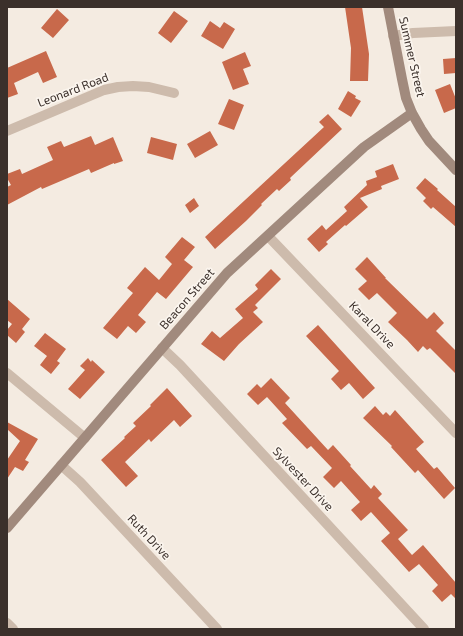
<!DOCTYPE html>
<style>
body{margin:0}
#map{position:relative;width:463px;height:636px;overflow:hidden;background:#f4ebe1;font-family:"Exo 2",sans-serif}
canvas{display:block}
.frame{position:absolute;inset:0;border:8px solid #3b302b;pointer-events:none}
</style>
<div id="map">
<canvas width="463" height="636"></canvas>
<div class="frame"></div>
</div>
<script>
const c = document.querySelector('canvas').getContext('2d');
c.lineJoin = 'round';
function paint(path, color) { c.fillStyle = color; c.fill(path, 'evenodd'); }
const shape = rows => new Path2D(rows.map(r => 'M' + r).join(''));
function stroke(path, color, width, dash) { c.strokeStyle = color; c.lineWidth = width; c.lineCap = dash ? 'butt' : 'round'; c.setLineDash(dash || []); c.stroke(path); }
function label(font, color, halo, rows, align = 'center') {
  c.font = font + ' "Exo 2",sans-serif'; c.lineWidth = 3.5; c.setLineDash([]); c.textBaseline = 'middle'; c.strokeStyle = halo; c.fillStyle = color; for (const [text, x, y, turn = 0] of rows) {
    c.save(); c.translate(x, y); c.rotate((+turn || 0) * Math.PI / 180); c.textAlign = isNaN(turn) ? turn : align; if (halo) c.strokeText(text, 0, 0); c.fillText(text, 0, 0); c.restore();
  }
}
const building = shape([
 [345,7,362,7,369,54,368,81,350,81,351,48],
 [57,9,69,20,53,38,41,28],
 [174,11,188,21,171,43,158,33],
 [210,21,220,28,224,22,235,29,223,49,201,36],
 [46,51,57,77,43,83,38,72,14,83,18,94,7,98,7,68],
 [245,52,251,66,243,69,249,84,233,90,222,62],
 [456,58,456,73,444,74,443,59],
 [450,84,456,99,456,108,444,113,435,90],
 [348,91,356,96,355,98,361,101,351,117,338,109],
 [229,99,244,105,234,130,218,124],
 [328,114,342,129,290,178,291,180,279,191,277,189,261,204,262,205,246,221,215,249,205,237,324,127,319,122],
 [210,131,218,145,195,158,187,144],
 [91,136,95,145,113,137,123,161,114,164,114,163,91,173,89,169,42,189,41,187,7,205,7,187,11,185,7,178,7,174,20,169,22,174,53,160,47,147,61,141,64,147],
 [151,137,177,144,173,160,147,153],
 [393,164,399,179,381,186,382,189,360,198,368,207,346,226,345,225,326,242,328,244,319,252,307,239,322,225,326,230,347,211,344,207,367,185,366,181,377,177,375,171],
 [425,178,438,189,437,190,456,207,456,227,433,207,431,209,423,201,426,198,416,188],
 [194,198,199,206,190,213,185,205],
 [182,237,195,247,184,260,193,267,166,299,157,292,138,315,146,322,136,333,128,326,117,339,103,328,133,293,127,288,145,267,159,280,172,264,165,257],
 [367,257,386,278,385,278,427,319,434,312,444,323,436,331,456,351,456,374,430,348,427,350,423,346,418,352,407,340,388,322,397,313,377,293,369,300,358,289,367,281,355,269],
 [271,269,281,279,255,305,258,308,253,312,263,322,239,344,224,361,201,344,212,331,220,338,243,318,235,309,258,289,255,285],
 [7,299,30,319,22,329,25,332,16,343,7,335,7,330,12,324,7,320],
 [318,325,375,388,363,399,349,383,341,390,331,379,339,371,306,336],
 [45,333,66,349,57,361,60,363,51,374,40,365,47,356,34,346],
 [88,358,91,362,92,360,105,372,80,399,68,389,85,370,80,366],
 [271,378,290,398,285,403,328,450,333,445,351,465,350,466,371,489,374,485,382,494,378,498,408,530,398,539,412,555,423,545,456,583,456,599,451,594,442,602,432,591,438,585,419,564,409,572,381,541,390,533,371,512,361,521,351,510,360,502,341,481,334,488,323,477,332,468,311,446,307,449,282,423,287,419,267,397,258,405,247,394,257,384,261,388],
 [167,388,192,416,180,427,174,420,151,442,149,439,125,462,138,476,126,487,101,460,125,438,124,437,136,426,133,423,151,406,150,405],
 [375,406,383,415,386,412,390,416,395,410,424,442,416,449,434,469,437,467,455,488,444,499,418,470,415,473,391,447,392,446,363,418],
 [7,422,38,439,25,460,29,462,23,471,15,467,7,479,7,460,20,441,7,429]
]);
const street = shape([
 [393,36,413,33,456,31],
 [7,131,104,90,118,87,133,86,149,87,174,93],
 [268,236,456,433],
 [162,348,180,365,424,629],
 [7,373,85,438],
 [61,465,80,482,217,629],
 [7,623,13,629]
]);
const secondary = shape([
 [388,7,402,79,406,98,412,113,421,129,429,141,456,170],
 [7,528,227,273,364,147,412,113]
]);
const streetNames = [
 ["Summer Street",412,57,77],
 ["Leonard Road",73,90,-21],
 ["Beacon Street",187,299,-49],
 ["Karal Drive",372,325,46],
 ["Sylvester Drive",303,479,47],
 ["Ruth Drive",149,537,47]
];
paint(building, '#c8694b');
stroke(street, '#cdbbac', 10);
stroke(secondary, '#a18a7d', 10);
label('12px', '#3b302b', '#fbf5ee', streetNames);
</script>
